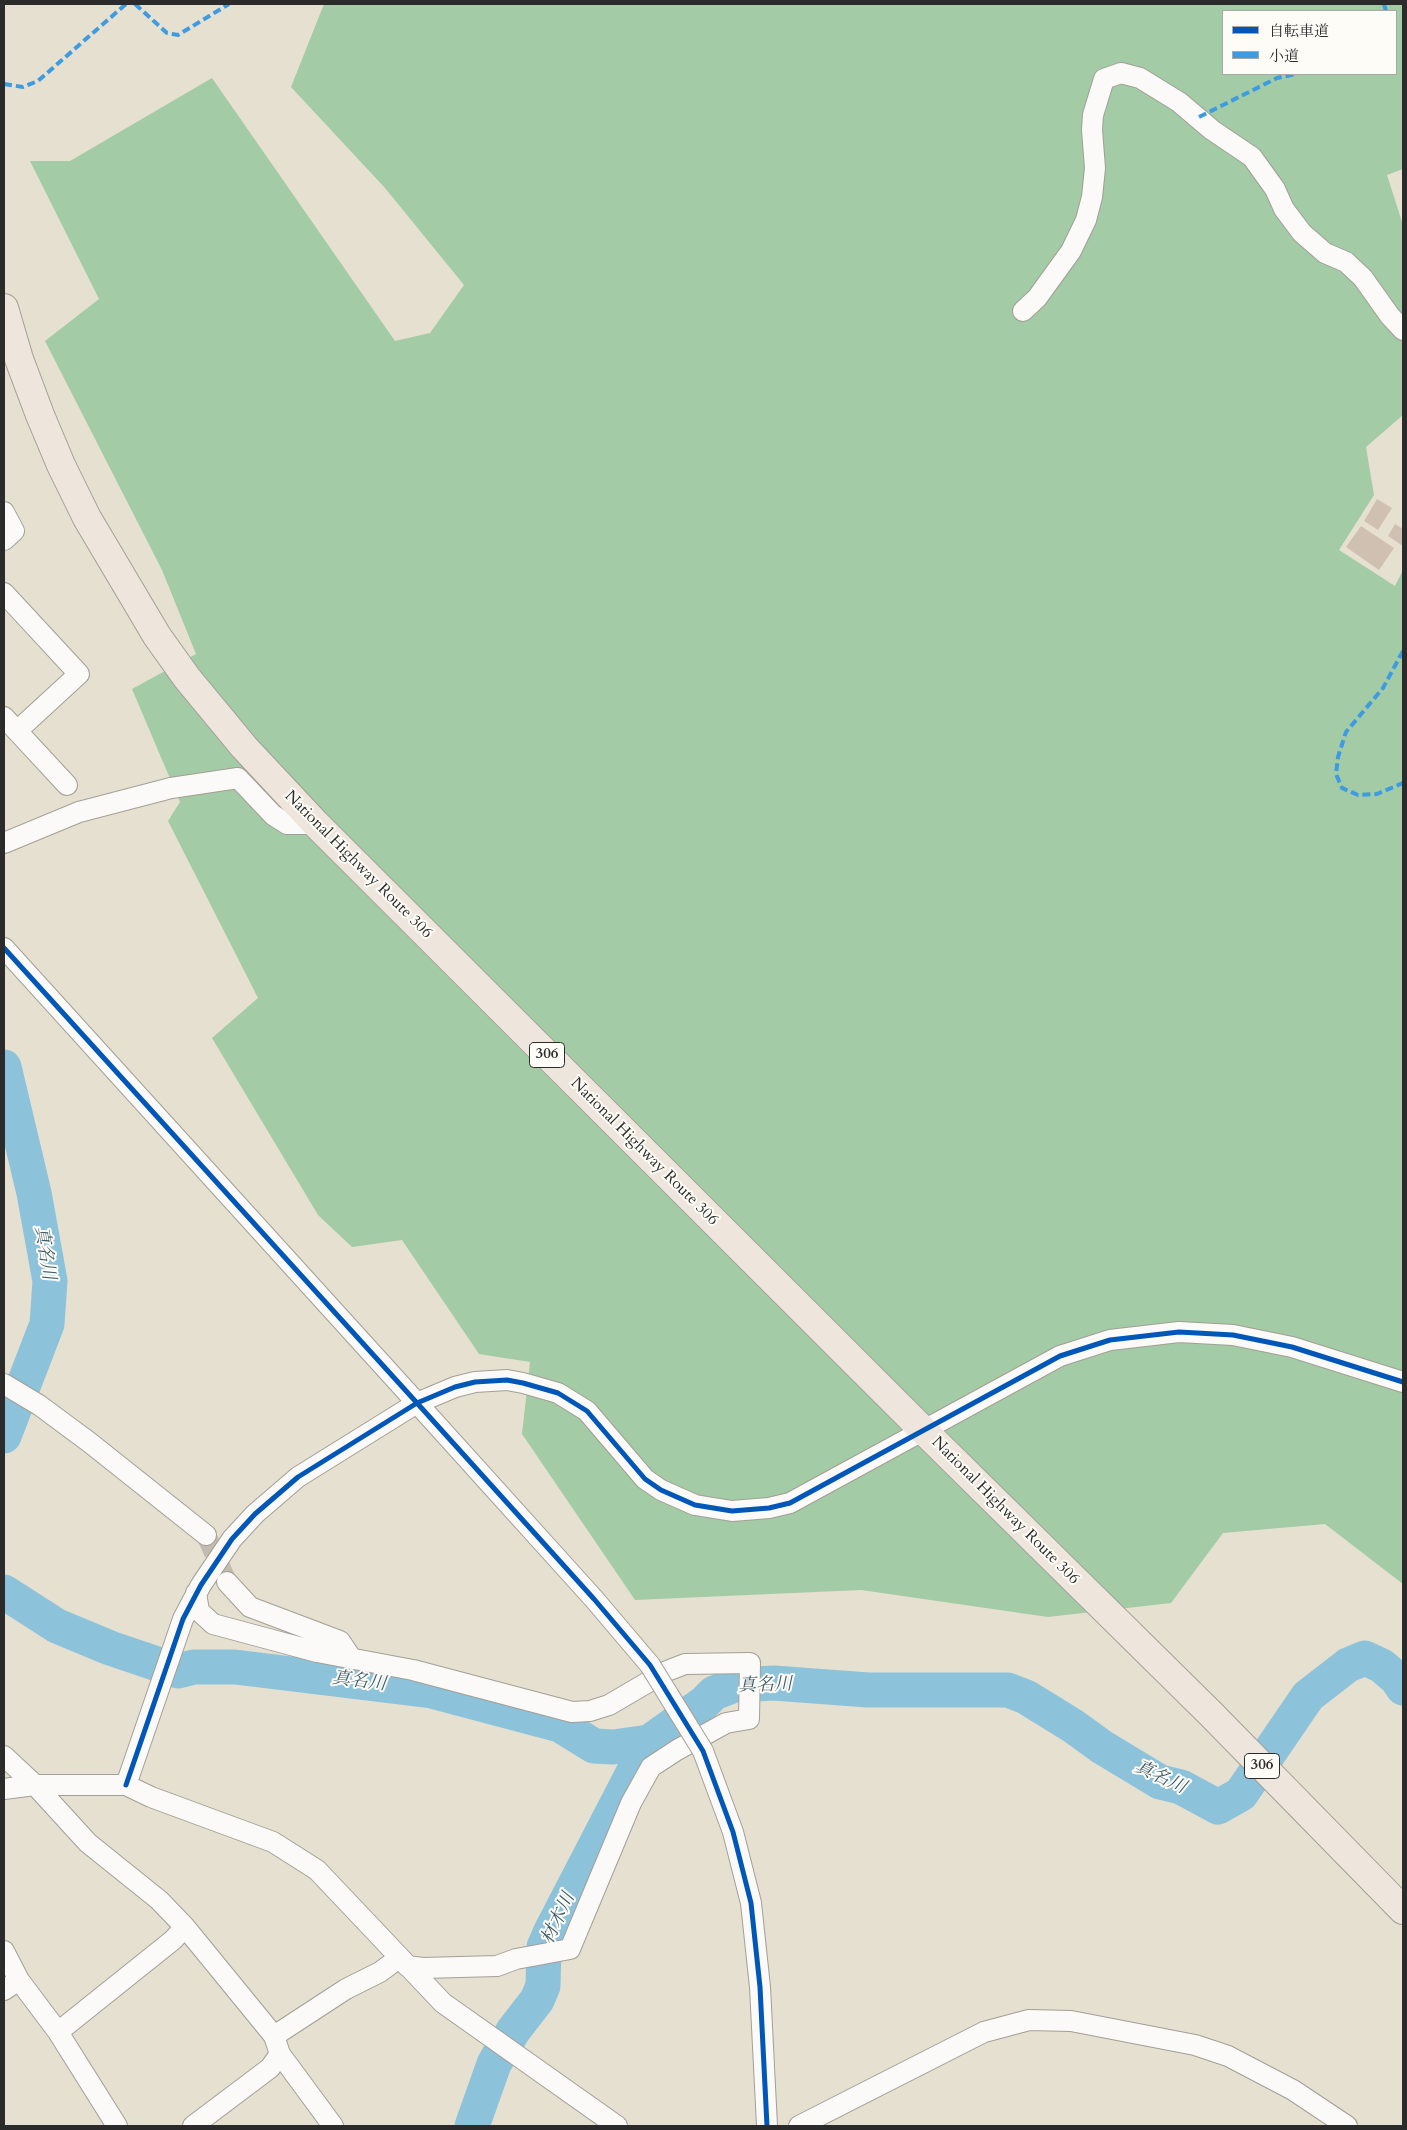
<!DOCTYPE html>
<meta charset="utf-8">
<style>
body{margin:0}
#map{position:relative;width:1407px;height:2130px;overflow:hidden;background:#e6e0d0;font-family:Cardo,"Noto Serif JP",serif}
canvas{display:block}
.frame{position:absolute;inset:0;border:5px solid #2b2b2b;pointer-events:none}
.legend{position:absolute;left:1222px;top:10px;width:175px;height:65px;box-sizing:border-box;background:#fdfcf7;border:1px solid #a9a8a5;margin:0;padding:6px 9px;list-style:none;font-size:15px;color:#2b2b2b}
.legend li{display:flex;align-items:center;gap:10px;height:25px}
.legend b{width:25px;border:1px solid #a9a8a5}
</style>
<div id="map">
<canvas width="1407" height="2130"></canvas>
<div class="frame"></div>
<ul class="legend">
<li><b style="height:6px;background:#0057b8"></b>自転車道</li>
<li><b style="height:6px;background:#3d9ce1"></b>小道</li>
</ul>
</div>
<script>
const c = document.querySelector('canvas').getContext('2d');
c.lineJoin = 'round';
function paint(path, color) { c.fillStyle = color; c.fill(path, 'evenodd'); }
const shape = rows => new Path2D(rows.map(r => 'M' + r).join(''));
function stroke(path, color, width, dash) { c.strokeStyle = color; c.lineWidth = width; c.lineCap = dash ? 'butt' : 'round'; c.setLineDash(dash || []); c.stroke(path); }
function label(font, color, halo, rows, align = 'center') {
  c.font = font + ' Cardo,"Noto Serif JP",serif'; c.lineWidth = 4; c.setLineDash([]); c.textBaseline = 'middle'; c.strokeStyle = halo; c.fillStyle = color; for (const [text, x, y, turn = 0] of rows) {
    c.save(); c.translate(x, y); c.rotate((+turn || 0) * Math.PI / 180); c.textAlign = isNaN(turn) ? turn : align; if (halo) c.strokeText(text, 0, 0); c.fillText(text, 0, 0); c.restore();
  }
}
const forest = shape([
 [324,4,1403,4,1403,169,1387,175,1403,225,1403,415,1366,447,1374,495,1339,550,1395,586,1403,570,1403,1584,1325,1524,1223,1533,1171,1603,1048,1617,861,1590,635,1600,522,1434,530,1362,479,1354,402,1240,352,1247,318,1215,212,1038,258,998,168,821,180,802,132,689,196,654,162,570,45,341,99,299,30,161,70,161,212,78,395,341,430,333,464,285,385,188,291,87],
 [1223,11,1396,11,1396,74,1223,74]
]);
const river = shape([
 [4,1067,34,1193,50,1281,47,1324,4,1436],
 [4,1592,57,1626,110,1648,178,1671,194,1667,235,1667,432,1691,560,1725,594,1746,613,1747,649,1742,704,1703,714,1693,735,1685,774,1683,868,1690,1008,1690,1026,1697,1073,1726,1102,1747,1160,1782,1181,1787,1218,1807,1241,1794,1308,1696,1348,1665,1365,1658,1382,1666,1397,1679,1403,1688],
 [472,2126,494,2064,513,2031,537,2000,543,1986,544,1947,551,1931,649,1742]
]);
const building = shape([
 [1377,499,1392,508,1378,530,1364,521],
 [1395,524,1403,529,1403,546,1388,536],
 [1361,526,1394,548,1379,570,1346,547]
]);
const minorTunnel = shape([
 [206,1535,227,1582]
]);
const minor = shape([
 [1023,311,1037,298,1071,251,1086,220,1092,197,1095,168,1092,130,1093,115,1104,79,1121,73,1140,78,1179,102,1212,130,1252,157,1275,189,1284,209,1302,233,1325,253,1346,262,1363,278,1390,316,1403,330],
 [4,512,14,531,4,540],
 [4,593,79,674,17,731],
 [4,717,67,785],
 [4,843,79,812,171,788,238,778,273,815,287,824,316,824],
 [4,948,417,1403,594,1599,650,1665],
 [4,1384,39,1405,89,1442,206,1535],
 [227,1582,250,1607,340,1641,352,1659],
 [196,1593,199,1611,213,1624,317,1652,413,1670,572,1712,590,1711,609,1705,667,1671,685,1664,750,1663,749,1719,726,1723,677,1750,651,1767,631,1803,570,1949,516,1959,497,1966,423,1968,407,1966],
 [703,1751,733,1832,751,1903,760,1987,767,2126],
 [4,1756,35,1785,88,1843,159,1900,185,1927,274,2036],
 [126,1785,183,1619,201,1585,232,1539,255,1514,298,1477,417,1403,455,1387,475,1382,507,1380,523,1383,558,1393,587,1411,645,1479,661,1490,695,1505,732,1511,769,1508,790,1503,1060,1356,1110,1340,1179,1332,1233,1335,1292,1347,1403,1382],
 [4,1789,35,1785,126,1785,151,1797,273,1842,317,1870,443,2003,617,2126],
 [4,1951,19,1980],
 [4,1990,19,1980,58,2032,117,2126],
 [58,2032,173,1940,185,1927],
 [193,2126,270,2068,280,2054],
 [333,2126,280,2054,274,2036,346,1989,380,1972,399,1958],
 [799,2126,984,2032,1029,2020,1071,2021,1195,2045,1228,2056,1293,2090,1347,2126]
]);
const highway = shape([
 [4,308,19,359,40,415,61,465,87,518,157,636,187,678,244,747,316,824,924,1431,1211,1714,1403,1910]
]);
const minorBridge = shape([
 [650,1665,703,1751]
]);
const quiet = shape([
 [135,4,167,33,178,35,229,4],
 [1384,4,1386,11],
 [4,84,23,87,38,81,126,4],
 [1199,117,1277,78,1296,74],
 [1403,651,1383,688,1346,732,1338,757,1336,774,1342,788,1358,795,1377,794,1403,783]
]);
const cycleway = shape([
 [4,948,417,1403,594,1599,650,1665,703,1751,733,1832,751,1903,760,1987,767,2126],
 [126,1785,183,1619,201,1585,232,1539,255,1514,298,1477,417,1403,455,1387,475,1382,507,1380,523,1383,558,1393,587,1411,645,1479,661,1490,695,1505,732,1511,769,1508,790,1503,1060,1356,1110,1340,1179,1332,1233,1335,1292,1347,1403,1382]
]);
const shields = [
 [547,1055,35],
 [1262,1766,35]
];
const shieldNames = [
 ["306",547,1055],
 ["306",1262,1766]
];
const streetNames = [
 ["National Highway Route 306",358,865,45],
 ["National Highway Route 306",644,1152,45],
 ["National Highway Route 306",1005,1511,45]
];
const waterNames = [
 ["真名川",44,1253,81],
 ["真名川",359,1682,7],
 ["真名川",765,1686,-2],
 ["真名川",1160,1778,25],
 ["材木川",559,1919,-65]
];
paint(forest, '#a2cba6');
stroke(river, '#8cc3db', 35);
paint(building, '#d0c0b1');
stroke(minorTunnel, '#c1bcaf', 20, [20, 10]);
stroke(minor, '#a29f96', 22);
stroke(highway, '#a29f96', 30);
stroke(minor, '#fbfaf8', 20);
stroke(highway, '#eee5dd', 28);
stroke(minorBridge, '#a29f96', 22, []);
stroke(minorBridge, '#fbfaf8', 20);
stroke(quiet, '#3d9ce1', 4, [8, 4]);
stroke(cycleway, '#0057b8', 5);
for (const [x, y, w] of shields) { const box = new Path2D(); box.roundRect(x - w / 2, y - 12.5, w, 25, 4); c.fillStyle = '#fdfcf7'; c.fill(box); stroke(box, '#2b2b2b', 1); }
label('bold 15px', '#2b2b2b', null, shieldNames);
label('16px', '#2b2b2b', '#fdfcf7', streetNames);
label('italic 18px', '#3f5c6a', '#fdfcf7', waterNames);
</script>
